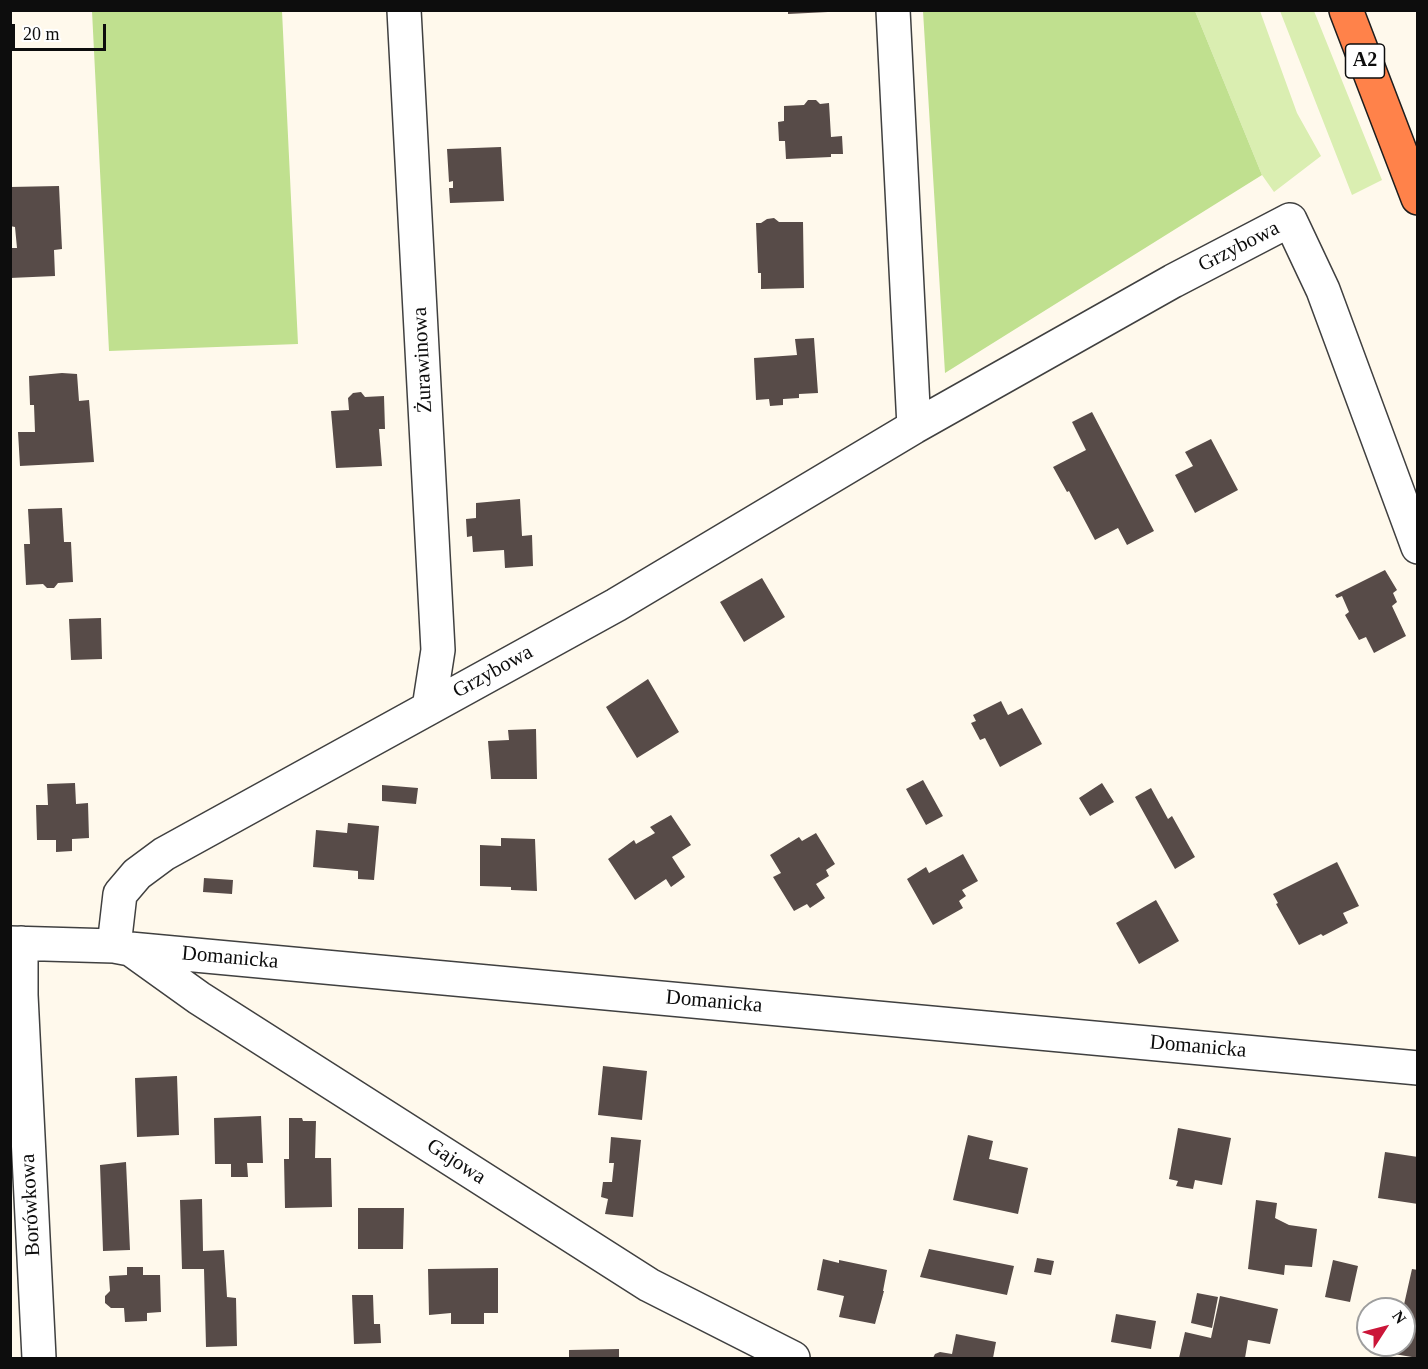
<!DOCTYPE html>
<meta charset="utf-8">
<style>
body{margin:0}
#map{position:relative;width:1428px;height:1369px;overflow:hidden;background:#fff9ec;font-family:"Times New Roman",serif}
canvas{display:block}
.frame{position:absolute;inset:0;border:12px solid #0d0d0d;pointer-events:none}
.north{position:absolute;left:1356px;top:1297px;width:60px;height:60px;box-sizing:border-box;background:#fff;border:2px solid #9e9e9e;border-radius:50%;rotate:54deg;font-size:16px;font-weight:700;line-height:24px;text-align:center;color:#0d0d0d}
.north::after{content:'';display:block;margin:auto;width:21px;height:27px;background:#cb1639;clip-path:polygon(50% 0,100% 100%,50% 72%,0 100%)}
.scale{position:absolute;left:12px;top:24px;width:94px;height:27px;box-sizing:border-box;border:3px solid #0d0d0d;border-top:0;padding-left:8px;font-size:18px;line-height:21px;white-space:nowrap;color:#0d0d0d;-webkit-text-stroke:4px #fff;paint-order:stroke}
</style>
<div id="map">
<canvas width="1428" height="1369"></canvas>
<div class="frame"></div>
<div class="north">N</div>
<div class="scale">20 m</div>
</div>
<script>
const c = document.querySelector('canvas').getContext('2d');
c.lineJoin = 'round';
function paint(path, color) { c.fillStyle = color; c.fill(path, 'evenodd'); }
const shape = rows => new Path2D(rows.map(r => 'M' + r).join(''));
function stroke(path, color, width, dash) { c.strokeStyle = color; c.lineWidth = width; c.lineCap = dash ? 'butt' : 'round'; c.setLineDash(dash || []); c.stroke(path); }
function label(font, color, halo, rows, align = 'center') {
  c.font = font + ' "Times New Roman",serif'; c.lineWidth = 6; c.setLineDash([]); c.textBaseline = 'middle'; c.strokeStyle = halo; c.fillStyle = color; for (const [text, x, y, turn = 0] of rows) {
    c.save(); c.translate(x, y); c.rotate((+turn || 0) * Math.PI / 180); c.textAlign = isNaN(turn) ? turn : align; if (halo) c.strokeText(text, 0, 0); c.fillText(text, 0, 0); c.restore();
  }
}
const green = shape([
 [1195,11,1260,11,1297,113,1321,156,1274,192,1262,175],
 [1280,11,1314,11,1382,180,1352,195]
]);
const forest = shape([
 [92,11,282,11,298,344,109,351],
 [923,11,1195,11,1262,175,945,373]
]);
const building = shape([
 [788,10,828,10,828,12,788,14],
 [808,100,816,100,820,104,829,103,831,137,842,136,843,154,831,154,831,157,786,159,785,141,779,141,778,122,784,121,784,106,804,105],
 [501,147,504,201,450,203,449,188,453,188,453,181,449,182,447,149],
 [59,186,62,249,54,250,55,276,10,278,10,248,17,248,15,227,10,226,10,187],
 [774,218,779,222,803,222,804,288,761,289,761,273,758,273,756,223,761,223,767,219],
 [814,338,818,393,799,394,799,398,783,399,783,405,770,406,769,399,756,400,754,358,797,355,795,339],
 [62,373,77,374,79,401,89,400,94,462,20,466,18,432,35,432,34,405,30,405,29,376],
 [361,392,365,397,384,396,385,429,379,429,382,466,336,468,331,411,349,410,348,398,353,393],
 [1092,412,1154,531,1127,545,1118,528,1095,540,1069,491,1067,492,1053,467,1086,450,1072,422],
 [1211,439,1238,490,1195,513,1175,475,1193,466,1185,452],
 [520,499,522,536,532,535,533,566,505,568,504,550,473,552,472,536,467,537,466,519,476,518,476,503],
 [62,508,64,542,71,542,73,582,58,583,54,588,47,588,43,584,26,585,24,544,30,544,28,509],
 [1385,570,1397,590,1393,593,1397,602,1392,606,1406,636,1374,653,1366,637,1359,640,1345,615,1349,612,1342,596,1337,598,1335,595],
 [762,578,785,617,744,642,720,602],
 [101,618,102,659,71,660,69,619],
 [648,679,679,732,637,758,606,707],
 [1001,701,1008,715,1022,708,1042,744,1000,767,985,738,980,740,971,723,976,721,973,715],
 [536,729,537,779,491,779,488,741,509,740,508,730],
 [923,780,943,816,926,825,906,789],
 [75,783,76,804,88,803,89,838,72,839,72,851,56,852,56,840,37,840,36,805,48,805,47,784],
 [1102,783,1114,802,1090,816,1079,798],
 [382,785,418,788,416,804,382,801],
 [1151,788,1168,819,1172,816,1195,857,1175,869,1135,797],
 [671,815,691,845,672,857,685,877,671,887,666,879,635,900,608,859,634,840,636,844,655,833,650,827],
 [348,823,379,826,374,880,358,879,358,871,313,867,316,830,347,833],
 [816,833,835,864,826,870,829,876,816,884,825,898,810,908,807,904,794,911,773,877,781,873,770,855,799,837,802,841],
 [501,838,535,839,537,891,511,890,511,887,480,886,480,845,501,846],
 [963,854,978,881,962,890,966,896,959,901,963,908,933,925,907,879,926,867,929,873],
 [1337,862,1359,906,1343,913,1348,923,1323,936,1321,934,1299,945,1276,904,1278,903,1273,894],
 [204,878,233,880,232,894,203,892],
 [1156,900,1179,941,1139,964,1116,923],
 [603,1066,647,1071,642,1120,598,1115],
 [177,1076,179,1135,137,1137,135,1078],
 [261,1116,263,1163,247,1163,248,1177,231,1177,231,1164,215,1164,214,1118],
 [289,1118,302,1118,303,1121,316,1121,315,1158,331,1158,332,1207,285,1208,284,1159,289,1159],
 [1178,1128,1231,1138,1222,1185,1195,1180,1193,1189,1176,1186,1178,1181,1169,1179],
 [968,1135,993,1141,989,1159,1028,1168,1018,1214,953,1200],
 [611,1137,641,1140,633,1217,605,1214,608,1199,601,1197,603,1182,612,1182,614,1163,609,1163],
 [1385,1152,1418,1157,1418,1204,1378,1198],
 [126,1162,130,1250,103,1251,100,1165],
 [202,1199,203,1251,224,1250,227,1297,236,1298,237,1346,206,1347,204,1269,182,1269,180,1200],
 [1256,1200,1277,1203,1275,1218,1289,1225,1317,1229,1312,1267,1285,1265,1284,1275,1248,1269],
 [358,1208,404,1208,403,1249,358,1249],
 [929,1249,1014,1266,1007,1295,920,1277],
 [1037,1258,1054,1261,1051,1275,1034,1272],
 [823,1259,839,1263,839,1260,887,1270,883,1291,884,1291,875,1324,839,1317,844,1296,817,1290],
 [1333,1260,1358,1266,1350,1302,1325,1297],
 [127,1267,143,1267,143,1275,160,1275,161,1312,147,1313,147,1321,125,1322,124,1308,111,1308,105,1303,105,1296,110,1291,109,1276,127,1275],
 [498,1268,498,1313,484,1313,484,1324,451,1324,451,1313,429,1315,428,1269],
 [1412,1269,1418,1270,1418,1358,1394,1354,1396,1345,1404,1345,1403,1309],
 [1197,1293,1218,1297,1212,1328,1191,1323],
 [352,1295,373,1295,374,1324,380,1324,381,1343,354,1344],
 [1220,1296,1278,1309,1270,1344,1248,1340,1245,1358,1179,1358,1185,1332,1211,1338],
 [1116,1314,1156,1321,1151,1349,1111,1342],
 [956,1334,996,1342,993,1358,933,1358,935,1354,940,1352,952,1354],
 [619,1349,619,1358,569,1358,569,1350]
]);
const minor = shape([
 [404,10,438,650,429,708],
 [893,10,914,427],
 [10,943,114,946,130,949,1418,1068],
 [21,943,21,995,39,1358],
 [114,946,120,894,137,874,164,854,616,605,914,427,1173,281,1290,220,1323,290,1418,547],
 [132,950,199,998,649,1285,793,1358]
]);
const highway = shape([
 [1346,10,1418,198]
]);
const shields = [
 [1365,61,39]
];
const shieldNames = [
 ["A2",1365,61]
];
const streetNames = [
 ["Grzybowa",1239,247,-27],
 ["Żurawinowa",423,360,-93],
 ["Grzybowa",493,672,-29],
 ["Domanicka",230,958,5],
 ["Domanicka",714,1002,5],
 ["Domanicka",1198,1047,5],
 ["Gajowa",456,1162,33],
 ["Borówkowa",31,1205,-93]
];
paint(green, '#daeeb1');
paint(forest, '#c0e08f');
paint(building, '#574b48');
stroke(minor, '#404040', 36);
stroke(highway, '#1e1e1e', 36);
stroke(minor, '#fff', 33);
stroke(highway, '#ff824a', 33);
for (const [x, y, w] of shields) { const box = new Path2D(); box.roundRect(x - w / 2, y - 17, w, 34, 4.5); c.fillStyle = '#fff'; c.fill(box); stroke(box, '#0d0d0d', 1.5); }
label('bold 20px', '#0d0d0d', null, shieldNames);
label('21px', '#0d0d0d', '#fff', streetNames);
</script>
